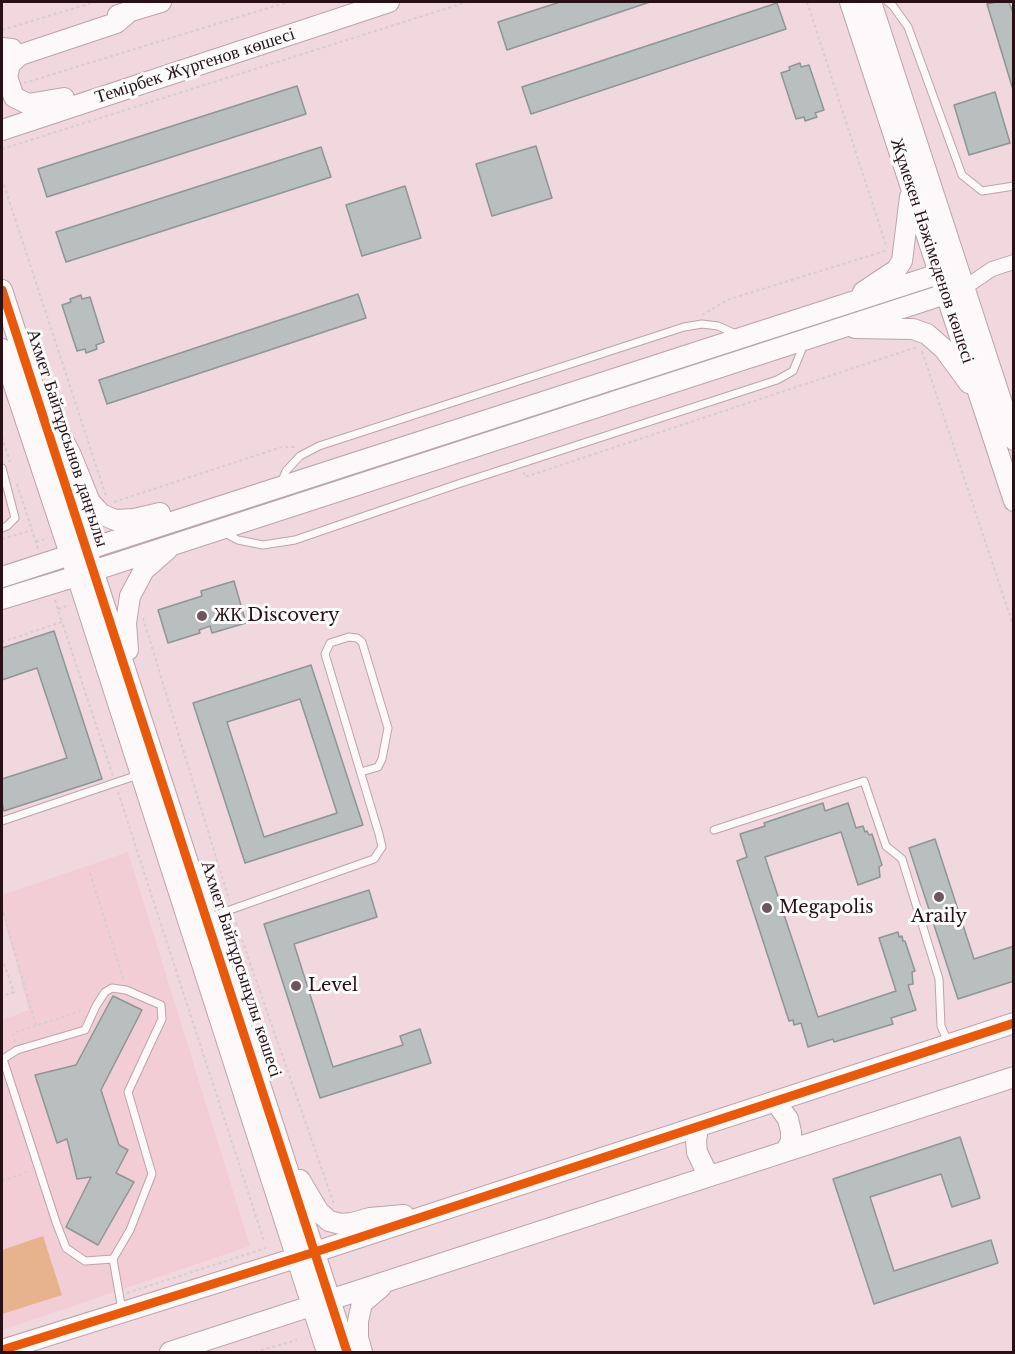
<!DOCTYPE html>
<meta charset="utf-8">
<style>
body{margin:0}
#map{position:relative;width:1015px;height:1354px;overflow:hidden;background:#f0d8de;font-family:"Libre Baskerville",serif}
canvas{display:block}
.frame{position:absolute;inset:0;border:3px solid #291017;pointer-events:none}
</style>
<div id="map">
<canvas width="1015" height="1354"></canvas>
<div class="frame"></div>
</div>
<script>
const c = document.querySelector('canvas').getContext('2d');
c.lineJoin = 'round';
function paint(path, color) { c.fillStyle = color; c.fill(path, 'evenodd'); }
const shape = rows => new Path2D(rows.map(r => 'M' + r).join(''));
function stroke(path, color, width, dash) { c.strokeStyle = color; c.lineWidth = width; c.lineCap = dash ? 'butt' : 'round'; c.setLineDash(dash || []); c.stroke(path); }
function label(font, color, halo, rows, align = 'center') {
  c.font = font + ' "Libre Baskerville",serif'; c.lineWidth = 6; c.setLineDash([]); c.textBaseline = 'middle'; c.strokeStyle = halo; c.fillStyle = color; for (const [text, x, y, turn = 0] of rows) {
    c.save(); c.translate(x, y); c.rotate((+turn || 0) * Math.PI / 180); c.textAlign = isNaN(turn) ? turn : align; if (halo) c.strokeText(text, 0, 0); c.fillText(text, 0, 0); c.restore();
  }
}
const built = shape([
 [128,852,250,1246,2,1330,2,1020,29,1010,2,912,2,895]
]);
const green = shape([
 [43,1236,62,1295,2,1314,2,1250]
]);
const building = shape([
 [560,2,650,2,507,50,498,22,560,2],
 [996,2,1009,2,1014,15,1014,93,987,4,996,2],
 [777,3,786,29,531,114,522,87,777,3],
 [800,63,801,67,809,65,824,110,815,113,817,117,805,121,804,117,796,119,781,73,790,70,789,67,800,63],
 [297,86,306,114,47,197,38,169,297,86],
 [995,92,1010,143,969,155,954,105,995,92],
 [536,146,552,198,492,216,476,164,536,146],
 [321,147,331,177,66,262,56,232,321,147],
 [405,186,421,238,362,256,346,205,405,186],
 [358,294,366,318,107,404,99,380,358,294],
 [81,295,82,299,90,297,104,342,96,345,97,349,86,353,85,349,77,351,62,305,71,302,70,299,81,295],
 [234,581,246,623,212,633,210,626,199,630,200,633,168,643,158,610,202,596,201,591,234,581],
 [54,631,102,779,4,811,2,803,2,779,67,758,37,668,2,680,2,648,54,631],
 [311,665,363,825,245,863,193,703,311,665],
 [300,699,337,813,264,837,227,722,300,699],
 [823,803,825,811,848,803,856,828,863,826,865,832,867,831,869,835,872,834,882,865,879,867,880,877,858,885,841,832,765,857,818,1017,896,991,879,938,898,932,899,937,902,936,903,941,905,941,915,971,912,972,913,984,908,985,916,1010,891,1018,893,1024,834,1042,833,1039,808,1047,801,1023,794,1025,793,1020,789,1021,737,861,747,857,740,834,765,826,764,823,823,803],
 [935,839,974,959,1014,946,1014,981,958,999,909,848,935,839],
 [369,890,377,917,294,944,333,1067,403,1045,400,1036,420,1029,431,1063,320,1098,264,924,369,890],
 [113,996,142,1010,101,1090,119,1145,128,1150,116,1173,134,1182,98,1245,66,1227,91,1177,77,1179,67,1139,57,1143,35,1075,76,1065,113,996],
 [960,1137,980,1198,952,1207,941,1174,870,1197,894,1271,991,1240,998,1263,874,1304,833,1179,960,1137]
]);
const path = shape([
 [807,2,887,248],
 [2,30,95,2],
 [24,83,288,2],
 [2,149,467,2],
 [2,179,106,496],
 [702,315,727,300,888,250],
 [922,351,1014,628],
 [2,437,10,462],
 [524,472,525,477,917,347],
 [17,484,32,530],
 [114,502,282,447,297,447],
 [2,539,32,530,38,549],
 [36,542,48,538],
 [55,600,62,622],
 [58,609,70,605],
 [143,618,229,900],
 [2,642,62,622,113,776],
 [118,792,264,1241],
 [90,873,124,981],
 [2,907,36,1026],
 [234,917,334,1204],
 [2,958,14,992,2,996],
 [15,1042,13,1033,84,1010],
 [2,1181,30,1171],
 [127,1293,266,1248],
 [255,1352,297,1340]
]);
const lane = shape([
 [888,2,893,6,908,27,962,175,982,191,1014,186],
 [2,468,15,518,7,526,2,528],
 [281,483,286,471,300,456,319,446,684,327,702,324,718,326,738,335],
 [223,532,238,540,263,545,295,540,458,484,777,380,793,371,804,344],
 [2,821,138,775],
 [714,830,864,781,886,846,902,859,939,979,941,1026,948,1042],
 [207,918,374,859,382,847,379,834,325,654,330,643,349,637,357,638,362,642,388,728,382,759,378,767,361,772],
 [113,1259,85,1261,66,1248,56,1222,3,1059,17,1050,85,1030,96,1006,105,992,112,988,126,990,161,1005,162,1019,128,1092,152,1174,130,1230,113,1259,122,1310]
]);
const street = shape([
 [964,288,992,269,1014,262]
]);
const secondary = shape([
 [850,2,1014,501],
 [871,2,1014,440],
 [118,15,161,2],
 [2,48,12,49],
 [64,98,28,104,14,97,7,77,10,64,20,55,116,23,129,12],
 [2,130,389,2],
 [2,290,347,1352],
 [863,292,896,270,902,261,910,197],
 [855,328,913,329,927,334,944,349,969,383],
 [2,349,70,554,327,1352],
 [55,425,71,455,90,502,101,514,115,520,134,519,160,513],
 [2,577,957,268],
 [2,599,77,576,964,288],
 [128,650,126,623,130,596,144,570,167,550],
 [775,1101,788,1119,791,1132,791,1141,786,1151],
 [698,1127,696,1141,697,1152,705,1169,712,1175],
 [300,1180,319,1212,329,1221,341,1224,352,1223,370,1218,404,1215],
 [2,1350,315,1252,1014,1023],
 [170,1352,1014,1077],
 [362,1352,358,1338,358,1321,362,1303,381,1287]
]);
const cycleway = shape([
 [2,290,347,1352],
 [2,1350,315,1252,1014,1023]
]);
const markers = [
 [202,616,6,"#6f565d"],
 [939,897,6,"#6f565d"],
 [767,908,6,"#6f565d"],
 [296,986,6,"#6f565d"]
];
const streetNames = [
 ["Темірбек Жүргенов көшесі",195,66,-18],
 ["Жұмекен Нәжімеденов көшесі",932,251,72],
 ["Ахмет Байтұрсынов даңғылы",67,438,72],
 ["Ахмет Байтұрсынұлы көшесі",241,969,72]
];
const poiNames = [
 ["ЖК Discovery",214,616],
 ["Megapolis",779,908],
 ["Araily",939,917,"center"],
 ["Level",308,986]
];
paint(built, '#f3cdd6');
paint(green, '#e7b38d');
paint(building, '#b9bebf');
stroke(building, '#8e9596', 1.5);
stroke(lane, '#bca4aa', 9);
stroke(street, '#bca4aa', 16);
stroke(secondary, '#bca4aa', 22);
stroke(path, '#d5ced0', 2, [3, 3]);
stroke(lane, '#fdf9fa', 7);
stroke(street, '#fdf9fa', 14);
stroke(secondary, '#fdf9fa', 20);
stroke(cycleway, '#e8590c', 9);
for (const [x, y, r, color] of markers) { const dot = new Path2D(); dot.arc(x, y, r, 0, 2 * Math.PI); c.fillStyle = color; c.fill(dot); stroke(dot, '#fcfcfc', 2); }
label('18px', '#291017', '#fcfcfc', streetNames);
label('18px', '#291017', '#fcfcfc', poiNames, 'left');
</script>
